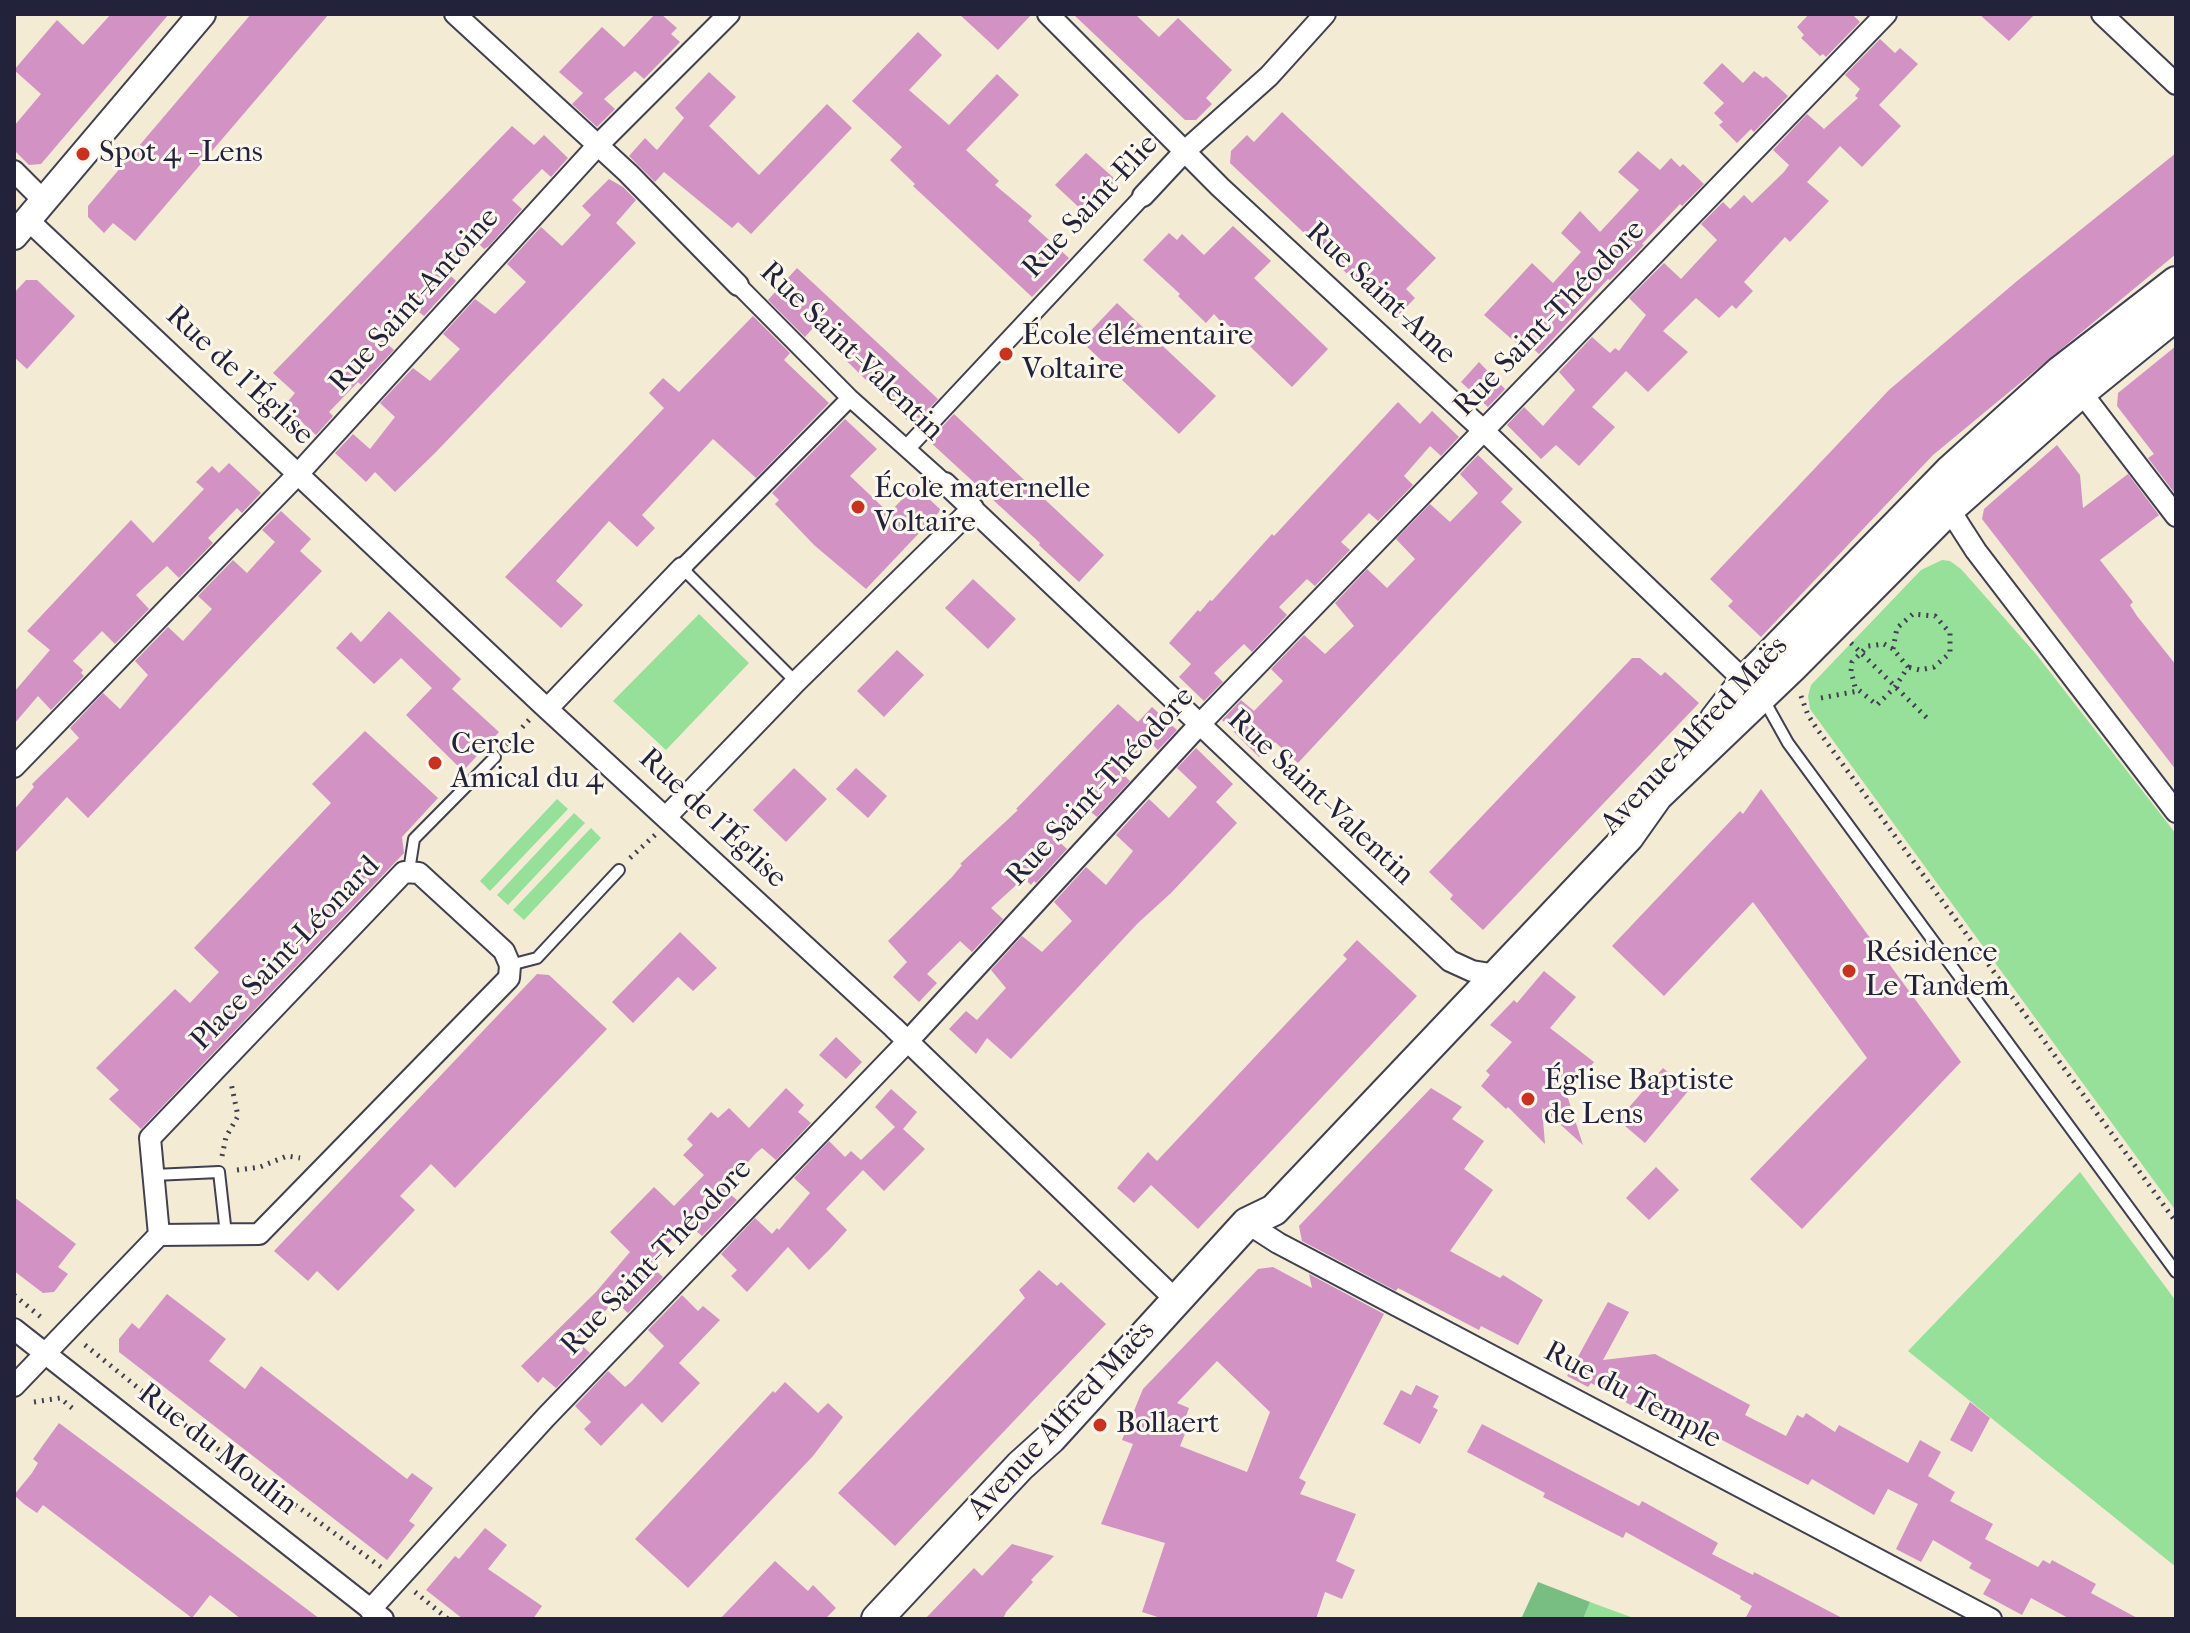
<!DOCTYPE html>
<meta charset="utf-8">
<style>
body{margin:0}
#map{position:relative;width:2190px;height:1633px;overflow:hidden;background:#f3ebd4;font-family:"IM FELL French Canon",serif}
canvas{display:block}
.frame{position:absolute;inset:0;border:16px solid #22223b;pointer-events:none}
</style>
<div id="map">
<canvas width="2190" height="1633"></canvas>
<div class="frame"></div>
</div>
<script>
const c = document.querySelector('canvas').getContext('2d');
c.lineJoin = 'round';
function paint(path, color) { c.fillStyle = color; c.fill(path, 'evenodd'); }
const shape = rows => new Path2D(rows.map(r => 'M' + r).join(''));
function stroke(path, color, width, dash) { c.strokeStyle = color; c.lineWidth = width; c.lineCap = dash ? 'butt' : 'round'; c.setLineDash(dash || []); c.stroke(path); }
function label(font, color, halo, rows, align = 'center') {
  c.font = font + ' "IM FELL French Canon",serif'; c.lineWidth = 6; c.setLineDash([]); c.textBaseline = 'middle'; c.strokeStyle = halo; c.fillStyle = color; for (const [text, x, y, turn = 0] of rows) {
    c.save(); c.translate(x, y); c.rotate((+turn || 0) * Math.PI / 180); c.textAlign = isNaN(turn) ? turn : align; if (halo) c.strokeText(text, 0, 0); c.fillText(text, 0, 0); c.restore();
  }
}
const green = shape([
 [1942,560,1950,561,1961,569,2036,654,2176,834,2176,1211,1810,709,1808,696,1811,685,1921,570],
 [699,614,749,663,666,750,613,701],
 [557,799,568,809,490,891,480,881],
 [574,813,585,823,508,905,497,895],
 [591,828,601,838,524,920,513,910],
 [2080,1172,2176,1301,2176,1567,1908,1351],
 [1590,1602,1636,1619,1583,1619]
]);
const forest = shape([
 [1538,1582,1590,1602,1583,1619,1521,1619]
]);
const building = shape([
 [111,14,169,14,41,164,29,165,14,150,14,126,41,94,14,70,57,20,83,45],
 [251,14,329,14,135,241,113,223,104,233,88,217,88,206],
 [655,14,661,14,677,28,671,34,680,42,644,79,635,71,604,99,615,109,597,127,572,104,583,93,559,72,602,27,624,47],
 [959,14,1032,14,998,50],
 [1073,14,1135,14,1159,37,1178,18,1232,70,1206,98,1212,104,1196,120,1185,120],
 [1809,14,1852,14,1860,22,1826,57,1823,54,1820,56,1801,38,1804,35,1797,27],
 [1979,14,2035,14,2009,41],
 [918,32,942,55,909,90,949,125,997,74,1019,95,966,150,999,181,995,185,1032,216,1028,221,1069,258,1032,297,913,186,915,184,890,160,902,147,852,101],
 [1880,39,1895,53,1900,48,1918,64,1879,105,1901,126,1862,167,1840,146,1807,182,1829,201,1790,242,1785,237,1744,282,1753,291,1736,309,1732,305,1719,318,1696,298,1663,331,1688,352,1648,392,1626,371,1592,407,1615,427,1579,466,1556,445,1541,459,1507,425,1524,407,1543,426,1575,390,1559,372,1592,337,1610,353,1615,348,1619,351,1646,315,1629,298,1664,263,1681,279,1717,240,1701,224,1723,202,1730,209,1744,195,1752,203,1784,172,1789,165,1773,150,1807,114,1824,129,1858,98,1855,96,1860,89,1845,75],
 [1722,63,1743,83,1754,71,1763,78,1766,76,1788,96,1754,132,1751,129,1737,143,1719,125,1723,122,1714,113,1724,103,1703,83],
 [709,72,736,97,709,126,759,175,827,104,852,128,751,234,738,222,732,228,664,172,655,182,629,156,645,138,657,150,684,118,675,108],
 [1282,112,1436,258,1406,289,1415,298,1395,319,1230,163,1231,151,1247,135,1254,142],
 [512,126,534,145,544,135,568,158,551,177,542,169,512,200,522,209,489,246,484,249,477,242,445,270,456,281,424,316,411,306,381,338,394,350,361,385,358,382,329,412,333,416,316,435,284,406,295,393,273,373],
 [1638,151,1660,170,1671,158,1680,167,1683,164,1704,184,1682,206,1680,204,1642,244,1644,245,1610,280,1608,279,1539,354,1528,344,1523,349,1484,315,1532,263,1553,283,1581,252,1561,233,1580,211,1600,232,1639,190,1618,172],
 [1086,153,1116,180,1085,213,1055,185],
 [2176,153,2176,254,1933,455,1761,637,1728,606,1733,601,1710,579,1889,390,2017,281],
 [609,179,623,187,636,200,616,223,636,243,436,452,395,492,375,472,366,482,335,453,353,434,370,449,395,417,380,403,413,368,430,381,460,349,443,334,475,299,495,314,526,282,507,264,541,227,562,246,591,215,582,206],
 [1233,226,1271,261,1254,278,1328,349,1292,387,1227,324,1225,326,1214,314,1206,323,1178,296,1180,294,1143,260,1169,233,1177,240,1182,234,1204,255],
 [797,268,938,399,913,426,813,328,805,337,768,300],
 [26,280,37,280,75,316,27,369,14,357,14,293],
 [1117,303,1216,396,1179,434,1081,341],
 [753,316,790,353,784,360,829,403,756,478,713,439,642,515,655,528,637,547,609,521,556,581,583,605,561,628,505,577,664,408,649,393,663,378,679,392],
 [2176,346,2176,495,2148,458,2154,454,2117,406,2118,393],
 [1479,362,1505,389,1488,407,1461,382],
 [1398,402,1420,424,1432,411,1459,437,1441,456,1430,446,1404,476,1413,485,1378,521,1369,513,1341,542,1350,550,1315,586,1307,579,1279,607,1287,615,1252,652,1244,644,1214,673,1223,682,1204,701,1179,677,1191,664,1169,643,1198,610,1200,612,1210,600,1212,601,1272,534,1274,536],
 [954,414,1104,555,1079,582,1039,545,1040,543,929,441],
 [845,419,877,449,850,476,889,513,915,486,941,510,866,589,814,545,775,504,779,500,772,493],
 [2057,445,2080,475,2083,508,2128,474,2159,515,2100,560,2133,602,2130,605,2137,616,2176,665,2176,770,1982,519,1984,509],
 [1478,455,1513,489,1501,502,1522,522,1298,763,1275,742,1259,757,1222,720,1241,700,1254,711,1283,681,1271,669,1304,635,1325,654,1354,626,1335,603,1367,569,1387,588,1415,559,1396,539,1430,504,1450,522,1478,493,1460,474],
 [229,463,261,493,242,513,237,508,208,538,213,543,179,578,167,566,136,595,149,609,115,644,102,631,73,661,83,670,81,673,84,676,51,710,38,696,14,724,14,692,50,650,27,631,131,520,153,543,204,489,196,482,212,466,219,473],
 [281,511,311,539,300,551,322,571,88,818,67,797,14,854,14,810,34,787,32,784,79,738,70,728,103,693,120,709,148,675,135,661,168,627,183,641,212,609,198,596,233,560,247,573,275,542,262,530],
 [973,579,1016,619,988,649,945,608],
 [389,611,461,679,452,689,499,732,463,771,406,715,432,688,401,658,374,684,336,648,351,632,361,642],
 [897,650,924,675,884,717,857,691],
 [1632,658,1640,658,1661,676,1665,672,1699,703,1483,930,1450,899,1453,895,1429,872],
 [1118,704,1138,722,1152,707,1177,730,1158,750,1150,742,1121,772,1130,781,1097,817,1087,809,1056,839,1067,849,1036,883,1034,881,1031,885,1024,878,991,908,1003,919,972,952,960,941,927,974,937,983,919,1002,893,977,907,962,888,941,952,877,962,865,960,864,1018,810,1016,809],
 [365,731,438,798,402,837,404,853,141,1129,109,1099,119,1090,96,1068,175,989,190,1003,219,972,194,948,331,803,312,784],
 [1196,748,1233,784,1216,802,1237,823,1171,893,1138,923,1011,1059,987,1038,976,1054,949,1029,966,1011,977,1020,1006,988,991,970,1022,936,1042,952,1072,921,1054,902,1086,867,1106,885,1133,851,1116,835,1149,799,1169,818,1197,787,1177,768],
 [794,768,827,799,786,842,753,810],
 [856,768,887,796,868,818,836,789],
 [1761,789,1961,1062,1802,1229,1750,1179,1867,1058,1753,902,1664,996,1612,946,1740,811,1743,814],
 [680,932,717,968,693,991,678,977,633,1023,612,1002],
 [1357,940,1417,996,1198,1229,1151,1185,1134,1203,1117,1188,1148,1152,1157,1161,1347,959,1343,955],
 [1544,971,1576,997,1550,1028,1594,1062,1567,1095,1583,1145,1542,1108,1545,1144,1508,1107,1506,1109,1481,1086,1490,1075,1486,1071,1512,1042,1490,1025,1514,1000,1517,1003],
 [537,974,549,975,607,1029,455,1188,431,1164,400,1196,415,1210,338,1291,317,1271,308,1281,274,1251],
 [836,1037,862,1062,846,1079,819,1055],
 [1663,1068,1689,1090,1645,1143,1618,1120],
 [786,1088,804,1105,798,1112,811,1123,776,1160,762,1148,756,1153,724,1189,737,1200,702,1236,689,1225,683,1231,681,1229,650,1265,663,1277,628,1313,615,1301,582,1334,578,1342,590,1353,556,1388,543,1377,538,1383,521,1366,596,1292,630,1252,610,1232,654,1187,674,1206,704,1175,683,1155,693,1145,687,1139,711,1112,718,1118,729,1108,749,1128],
 [1431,1088,1462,1107,1452,1119,1484,1141,1464,1169,1493,1190,1450,1251,1500,1278,1503,1275,1543,1300,1518,1345,1481,1326,1479,1330,1398,1288,1396,1291,1302,1241,1299,1226],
 [891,1089,917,1112,903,1129,925,1149,884,1191,863,1170,826,1209,847,1230,830,1249,809,1270,788,1247,747,1292,731,1276,737,1270,721,1254,755,1218,772,1234,777,1228,779,1230,810,1193,794,1178,829,1141,845,1157,851,1151,861,1160,895,1127,875,1107],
 [1656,1167,1679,1190,1649,1220,1626,1198],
 [14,1197,76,1244,58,1267,68,1274,54,1292,43,1293,14,1271],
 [1273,1267,1312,1288,1309,1274,1384,1314,1299,1478,1306,1482,1300,1494,1356,1514,1336,1561,1355,1570,1342,1599,1325,1592,1316,1619,1164,1619,1142,1612,1165,1543,1101,1524,1133,1444,1122,1440,1143,1389,1258,1269],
 [1217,1361,1270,1412,1247,1472,1180,1446,1189,1424,1184,1422,1189,1408,1177,1403],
 [1039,1270,1057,1286,1061,1282,1106,1324,895,1546,838,1493,1025,1298,1019,1290],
 [167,1294,226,1339,209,1361,245,1389,261,1366,407,1479,412,1473,433,1488,409,1521,415,1525,387,1560,119,1352,119,1339,132,1323,139,1329],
 [682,1295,698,1311,703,1306,720,1320,679,1363,700,1383,662,1423,642,1403,601,1446,584,1429,591,1422,575,1406,608,1371,625,1387,631,1382,664,1346,648,1330],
 [1608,1302,1629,1312,1603,1360,1655,1354,1750,1405,1745,1415,1786,1436,1797,1415,1803,1418,1806,1413,1835,1432,1839,1425,1908,1463,1920,1440,1941,1452,1928,1476,1955,1492,1950,1501,1993,1524,1985,1539,2038,1567,2043,1560,2050,1564,2052,1560,2096,1584,2091,1593,2139,1619,2070,1619,2031,1598,2022,1615,1983,1594,1991,1580,1969,1568,1972,1563,1933,1540,1921,1562,1896,1549,1918,1504,1888,1489,1874,1515,1812,1479,1808,1485,1699,1428,1701,1423,1662,1403,1654,1418,1591,1383,1588,1387,1567,1376,1570,1371,1559,1365,1574,1364],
 [785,1382,818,1413,828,1403,843,1417,813,1456,688,1588,635,1539,773,1391,775,1393],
 [1416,1385,1439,1396,1433,1407,1438,1410,1420,1444,1383,1424,1401,1390,1411,1395],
 [1970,1402,1990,1418,1972,1452,1950,1440],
 [59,1423,126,1473,320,1619,241,1619,210,1595,192,1618,43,1505,37,1513,24,1504,14,1495,32,1473,38,1463,33,1459],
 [1482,1424,1639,1506,1642,1501,1718,1543,1712,1554,1753,1575,1754,1572,1844,1619,1745,1619,1752,1606,1740,1599,1741,1596,1626,1532,1623,1538,1543,1497,1545,1493,1467,1452],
 [485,1528,507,1545,488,1569,542,1606,533,1619,463,1619,426,1590,455,1556,459,1559],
 [1012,1544,1054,1556,1031,1580,1033,1582,1006,1612,1003,1619,925,1619,974,1568,982,1576],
 [775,1561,808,1591,813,1585,836,1608,825,1619,720,1619]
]);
const path = shape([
 [1851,643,1930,721],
 [1884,644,1893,649,1908,667,1895,687,1877,705,1855,687,1851,671,1852,662,1868,646,1884,644],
 [1893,649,1897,628,1913,614,1935,616,1950,633,1950,653,1934,667,1920,670,1908,667],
 [1801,696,1808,715,1817,729,2176,1222],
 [1821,698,1858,691],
 [506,745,529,720],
 [509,746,512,743,517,747,521,743,514,737],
 [630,858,655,835],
 [222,1156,226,1137,238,1116,231,1083],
 [237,1170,260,1167,287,1156,300,1158],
 [14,1295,42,1318],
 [85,1345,178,1420,381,1567],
 [34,1402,60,1398,72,1408],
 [415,1592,448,1619]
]);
const service = shape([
 [682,568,796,682],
 [1764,700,1788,743,2176,1272],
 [409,871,414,839,495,757],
 [510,965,537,958,619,870],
 [154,1175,219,1172,226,1234]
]);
const pedestrian = shape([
 [738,285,850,398,945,483],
 [907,448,1143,196],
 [682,568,850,398]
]);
const minor = shape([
 [455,14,628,173,738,285],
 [1048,14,1220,187,1484,431,1753,689],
 [2102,14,2176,84],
 [14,171,44,201],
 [1143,196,1185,151,1269,76,1325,14],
 [28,220,543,705,893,1027,1177,1301],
 [2081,392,2176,516],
 [945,483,1450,961,1472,971,1497,975],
 [1949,509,1976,551,2176,812],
 [548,708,682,568],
 [14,767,299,473,598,145,729,14],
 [666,817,796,682,973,508],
 [1247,1223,1278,1243,1991,1619],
 [14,1329,383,1619],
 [14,1386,159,1235,259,1234,509,978,510,965,504,951,419,873,404,872,150,1138,159,1235],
 [370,1610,546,1417,908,1041,1199,725,1886,14]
]);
const tertiary = shape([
 [14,236,202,14]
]);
const secondary = shape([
 [1715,720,1745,681,1950,471,2061,371,2176,282],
 [877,1619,1020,1466,1051,1438,1247,1223,1274,1210,1628,837,1657,796,1791,668,1949,509,2081,392,2176,315]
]);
const markers = [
 [83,154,8,"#c8321e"],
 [1006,354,8,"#c8321e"],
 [858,507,8,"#c8321e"],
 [435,763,8,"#c8321e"],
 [1849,971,8,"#c8321e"],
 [1528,1099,8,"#c8321e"],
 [1100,1425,8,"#c8321e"]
];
const poiNames = [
 ["Spot 4 - Lens",99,154],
 ["École élémentaire",1022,337],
 ["Voltaire",1022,371],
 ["École maternelle",874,490],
 ["Voltaire",874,524],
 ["Cercle",451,746],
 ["Amical du 4",451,780],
 ["Résidence",1865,954],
 ["Le Tandem",1865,988],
 ["Église Baptiste",1544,1082],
 ["de Lens",1544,1116],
 ["Bollaert",1116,1425]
];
const streetNames = [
 ["Rue Saint-Elie",1091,207,-47],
 ["Rue Saint-Ame",1380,294,43],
 ["Rue Saint-Antoine",415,301,-48],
 ["Rue Saint-Théodore",1550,319,-46],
 ["Rue Saint-Valentin",851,352,44],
 ["Rue de l'Église",239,376,43],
 ["Avenue Alfred Maës",1695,736,-47],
 ["Rue Saint-Théodore",1101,787,-47],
 ["Rue Saint-Valentin",1320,798,43],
 ["Rue de l'Église",712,819,43],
 ["Place Saint-Léonard",286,954,-46],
 ["Rue Saint-Théodore",657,1258,-46],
 ["Rue du Temple",1632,1396,28],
 ["Avenue Alfred Maës",1062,1421,-47],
 ["Rue du Moulin",217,1450,38]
];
paint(green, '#96e09a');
paint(forest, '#78be82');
paint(building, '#d292c4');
stroke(service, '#414052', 14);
stroke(pedestrian, '#414052', 20);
stroke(minor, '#414052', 24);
stroke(tertiary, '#414052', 30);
stroke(secondary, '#414052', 34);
stroke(path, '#414052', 5, [2, 6]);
stroke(service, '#fff', 10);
stroke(pedestrian, '#fff', 16);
stroke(minor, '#fff', 20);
stroke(tertiary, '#fff', 26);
stroke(secondary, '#fff', 30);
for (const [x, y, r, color] of markers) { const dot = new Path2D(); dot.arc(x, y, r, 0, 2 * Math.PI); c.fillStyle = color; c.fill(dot); stroke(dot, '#fbf7ec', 3); }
label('30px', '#22223b', '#fbf7ec', poiNames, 'left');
label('30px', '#22223b', '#fbf7ec', streetNames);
</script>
